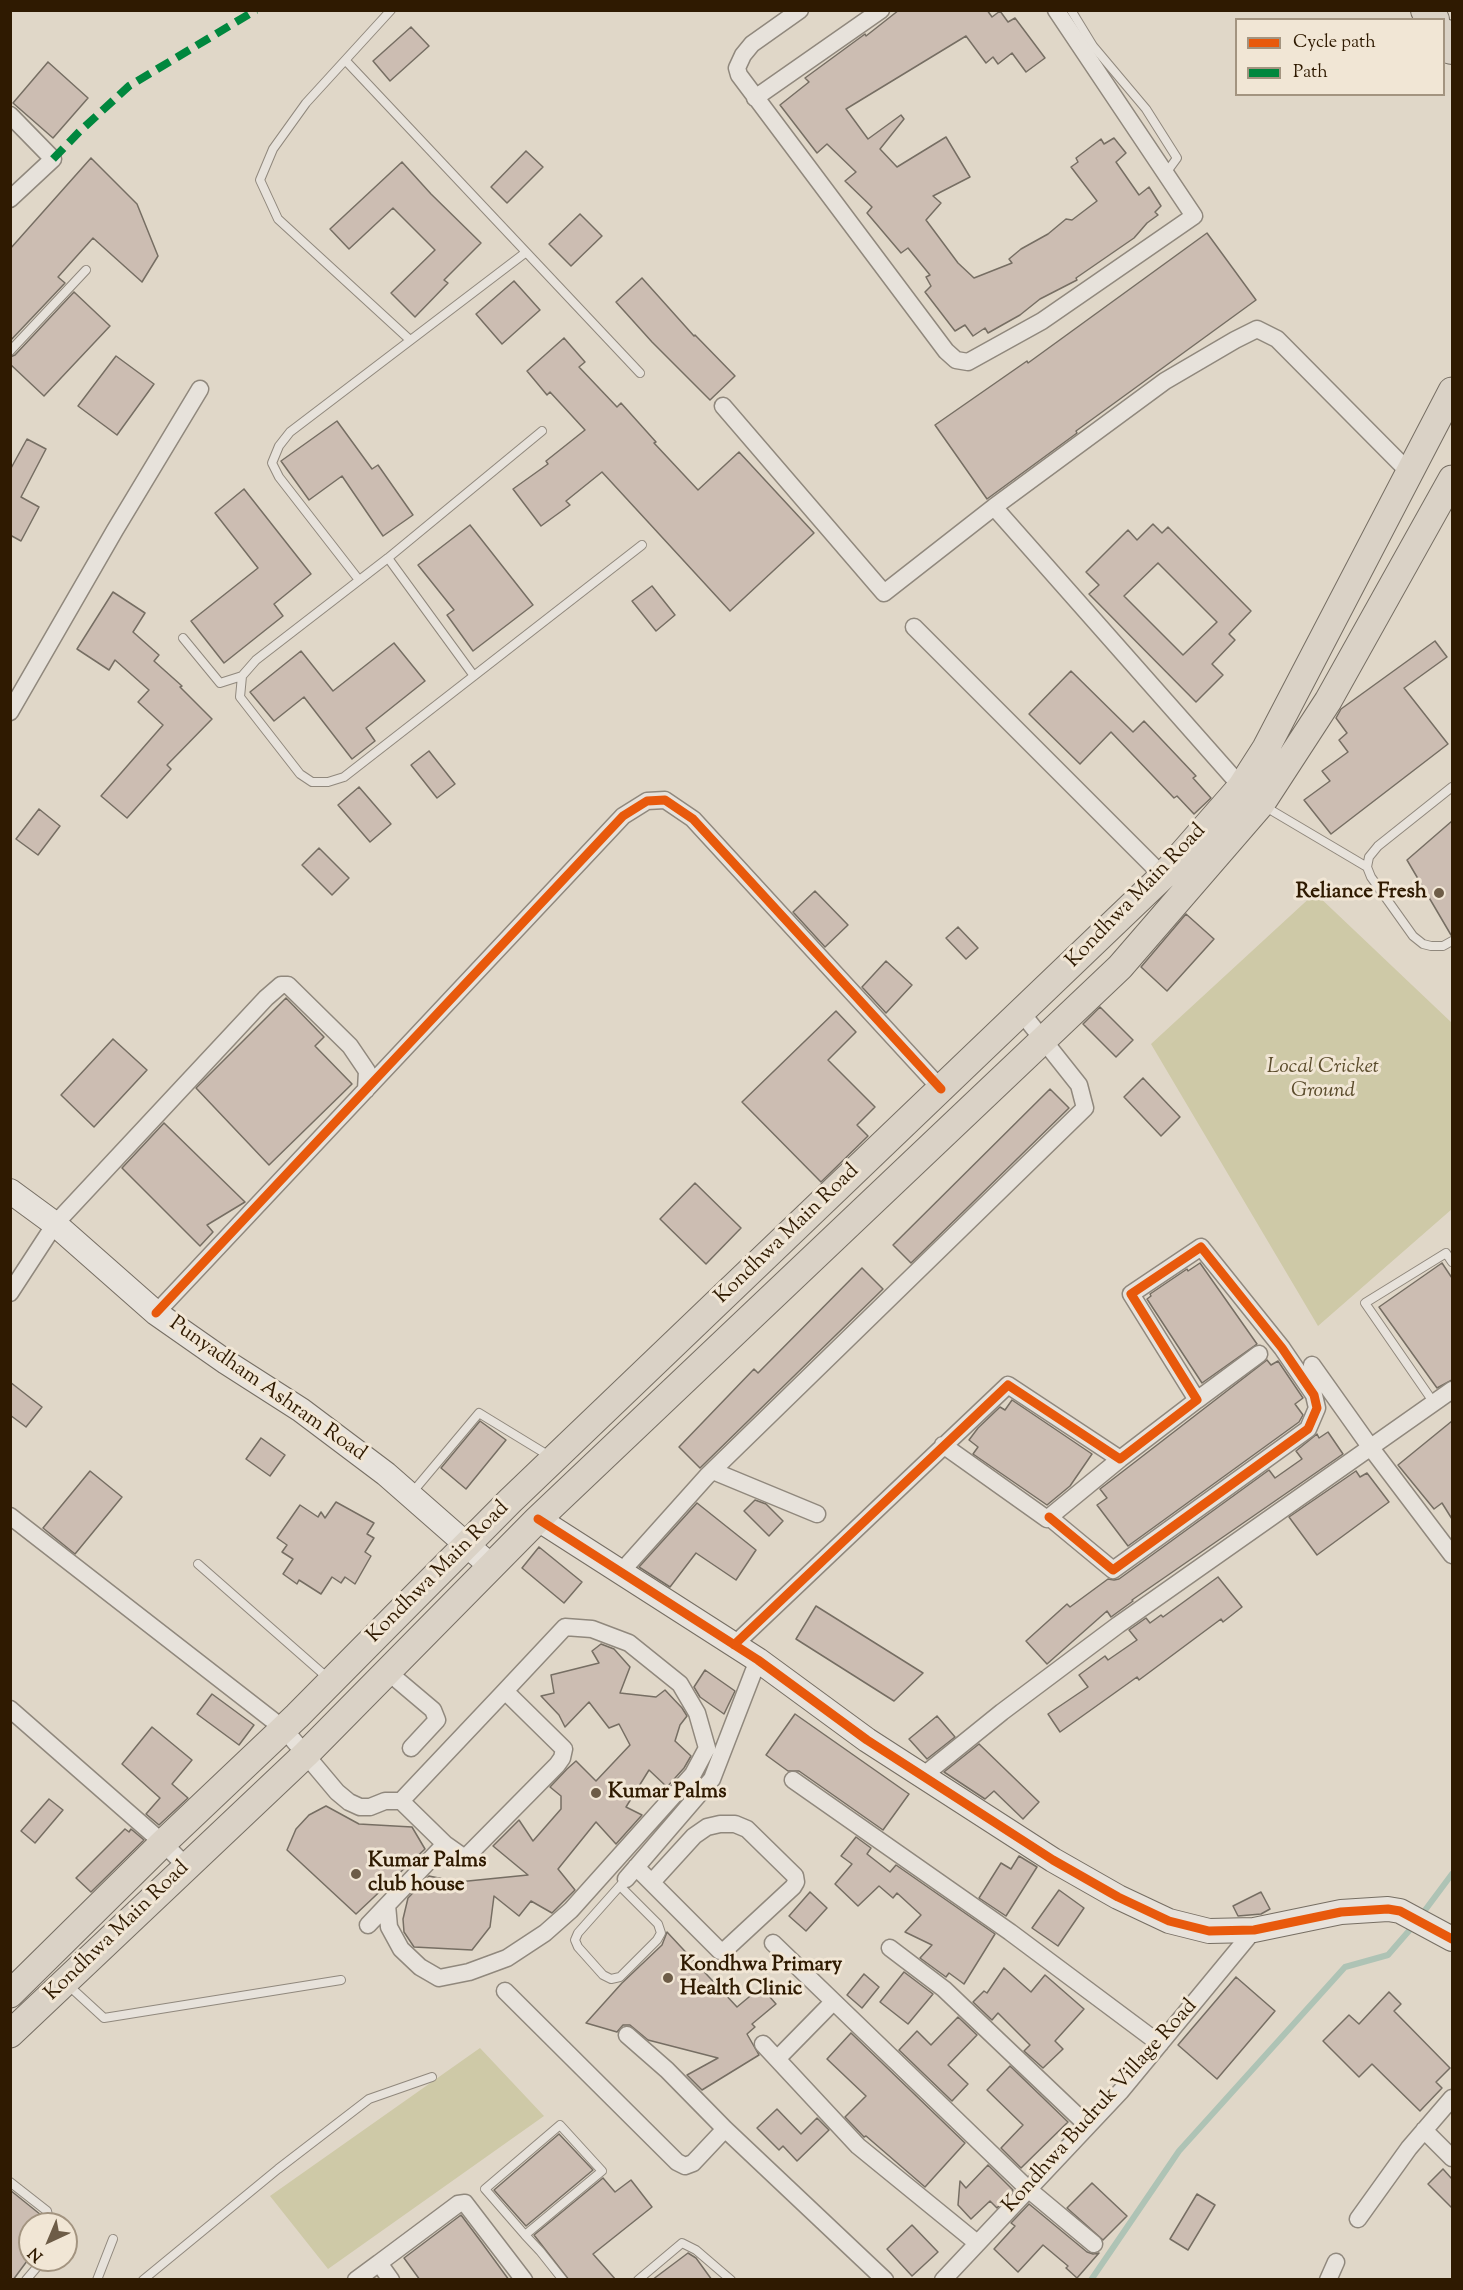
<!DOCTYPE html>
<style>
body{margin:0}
#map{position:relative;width:1463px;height:2290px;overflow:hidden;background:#e0d7c8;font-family:"Sorts Mill Goudy",serif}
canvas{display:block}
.frame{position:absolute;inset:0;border:12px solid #2f1a01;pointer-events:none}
.legend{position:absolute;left:1235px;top:18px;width:210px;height:78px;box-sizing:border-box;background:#f1e6d5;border:2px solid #a39480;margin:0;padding:8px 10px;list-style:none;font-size:18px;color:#2f1a01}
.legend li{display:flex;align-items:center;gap:12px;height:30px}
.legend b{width:30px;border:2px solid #a39480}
.north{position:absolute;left:18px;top:2212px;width:60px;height:60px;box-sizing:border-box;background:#f1e6d5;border:2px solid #a39480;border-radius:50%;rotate:224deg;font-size:16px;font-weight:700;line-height:24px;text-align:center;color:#2f1a01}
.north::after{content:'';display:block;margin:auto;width:21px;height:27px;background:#6d5c47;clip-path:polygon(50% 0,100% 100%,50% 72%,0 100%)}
</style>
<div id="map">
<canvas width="1463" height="2290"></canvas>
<div class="frame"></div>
<ul class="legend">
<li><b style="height:8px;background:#e8590c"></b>Cycle path</li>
<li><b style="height:8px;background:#00873e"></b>Path</li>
</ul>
<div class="north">N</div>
</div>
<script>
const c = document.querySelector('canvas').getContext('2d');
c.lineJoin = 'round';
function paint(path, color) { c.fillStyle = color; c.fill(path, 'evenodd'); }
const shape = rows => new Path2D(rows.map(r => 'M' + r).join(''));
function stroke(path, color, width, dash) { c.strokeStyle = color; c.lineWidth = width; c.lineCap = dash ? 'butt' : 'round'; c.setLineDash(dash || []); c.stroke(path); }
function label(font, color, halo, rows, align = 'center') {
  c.font = font + ' "Sorts Mill Goudy",serif'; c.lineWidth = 6; c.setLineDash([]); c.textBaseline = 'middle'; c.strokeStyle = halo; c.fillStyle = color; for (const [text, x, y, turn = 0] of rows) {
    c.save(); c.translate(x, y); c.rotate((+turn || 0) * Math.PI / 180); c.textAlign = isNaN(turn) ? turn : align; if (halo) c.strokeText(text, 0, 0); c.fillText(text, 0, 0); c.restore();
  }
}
const green = shape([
 [1315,893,1452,1023,1452,1209,1318,1326,1151,1044],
 [480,2048,544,2116,328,2269,270,2196]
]);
const stream = shape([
 [1420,1917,1452,1874],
 [1091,2280,1179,2151,1345,1967,1388,1955,1414,1925]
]);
const building = shape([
 [899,10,987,10,992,17,1000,11,1008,22,1015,18,1045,58,1026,72,1012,53,998,64,993,57,986,63,966,36,846,109,868,139,901,115,904,119,880,149,897,167,946,137,970,177,933,196,941,203,926,220,958,263,974,278,1012,263,1009,259,1021,249,1048,234,1066,219,1072,220,1097,201,1071,167,1078,162,1076,158,1101,139,1104,144,1114,138,1126,153,1116,162,1139,195,1149,187,1161,206,1155,212,1158,215,1147,223,1134,238,1076,278,1077,280,1040,299,1020,315,988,333,985,328,973,336,965,325,955,331,925,292,931,286,926,277,930,275,908,248,901,253,867,213,872,207,845,181,856,172,827,144,817,153,780,105,809,82,805,78,865,34,866,36,899,10],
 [411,27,429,46,390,81,373,61,411,27],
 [48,62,88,98,53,138,13,103,48,62],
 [526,151,543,167,507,203,491,187,526,151],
 [91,158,137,204,158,256,142,282,93,238,58,277,65,283,10,341,10,249,91,158],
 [402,162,431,194,481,243,444,280,448,283,415,317,391,293,435,250,393,208,349,249,330,229,402,162],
 [580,214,602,236,571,266,549,244,580,214],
 [1207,233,1256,300,1076,431,1077,433,987,499,935,425,1027,361,1028,363,1207,233],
 [642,278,694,336,695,335,735,376,710,400,652,342,616,302,642,278],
 [514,281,540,310,502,344,476,314,514,281],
 [74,292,110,326,44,396,10,364,10,357,15,355,74,292],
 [564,338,585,362,579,367,617,407,621,403,656,442,654,443,698,490,739,452,814,533,730,611,602,472,566,501,570,505,541,526,513,489,548,464,546,461,585,430,550,392,547,395,527,371,564,338],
 [116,356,154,384,117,435,78,406,116,356],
 [337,421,372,469,378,465,413,515,383,536,342,476,309,500,281,461,337,421],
 [27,439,46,449,21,497,39,507,21,541,10,535,10,470,27,439],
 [244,489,311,574,274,604,283,616,224,663,191,621,258,568,215,513,244,489],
 [1153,524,1162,533,1168,527,1251,611,1229,634,1235,640,1212,664,1223,675,1196,702,1089,594,1099,585,1086,572,1128,530,1137,540,1153,524],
 [1158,563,1217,622,1183,655,1124,596,1158,563],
 [470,525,533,605,473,651,447,615,454,610,418,565,470,525],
 [652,586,675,615,656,631,632,601,652,586],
 [113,592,145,613,133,632,159,655,154,661,182,686,180,687,212,719,167,765,171,769,127,818,101,796,163,725,138,702,149,690,115,660,109,670,77,649,113,592],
 [1435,641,1447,657,1404,688,1448,744,1331,834,1304,800,1330,781,1322,771,1348,752,1339,740,1347,733,1336,718,1341,709,1435,641],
 [394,643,425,681,366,728,375,741,352,759,304,697,274,721,250,692,301,651,333,691,394,643],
 [1071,671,1133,732,1144,721,1196,776,1193,778,1211,798,1194,814,1177,796,1174,798,1111,732,1080,764,1029,714,1071,671],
 [429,751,455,784,437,798,411,765,429,751],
 [359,787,391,824,370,842,338,805,359,787],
 [39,809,60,826,38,855,16,839,39,809],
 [1452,821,1452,935,1451,935,1407,860,1452,821],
 [319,848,349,878,332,895,302,865,319,848],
 [815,891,848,925,825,947,793,912,815,891],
 [1186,914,1214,939,1167,991,1141,967,1186,914],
 [958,927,978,948,966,959,946,938,958,927],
 [886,961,912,985,886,1013,862,987,886,961],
 [286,998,324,1037,315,1046,352,1084,269,1165,196,1088,286,998],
 [1100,1007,1133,1040,1116,1057,1083,1024,1100,1007],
 [836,1011,856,1032,828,1060,875,1107,857,1125,868,1136,821,1182,742,1102,836,1011],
 [113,1039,147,1070,94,1127,61,1095,113,1039],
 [1143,1078,1180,1117,1161,1136,1124,1097,1143,1078],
 [1050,1089,1069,1108,911,1263,893,1245,1050,1089],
 [164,1123,245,1202,207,1225,213,1232,200,1246,122,1168,164,1123],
 [695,1183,741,1228,706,1264,660,1219,695,1183],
 [1200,1263,1257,1344,1202,1383,1147,1299,1151,1296,1150,1294,1187,1269,1188,1271,1200,1263],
 [1442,1263,1452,1278,1452,1380,1437,1388,1379,1307,1442,1263],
 [862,1268,883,1289,700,1468,679,1447,754,1369,758,1373,862,1268],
 [1267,1360,1271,1365,1278,1361,1303,1398,1295,1404,1303,1415,1299,1422,1128,1546,1097,1505,1107,1498,1100,1489,1267,1360],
 [10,1382,42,1407,26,1427,10,1415,10,1382],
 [1012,1400,1092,1454,1070,1486,1047,1505,973,1454,978,1447,969,1440,978,1428,1000,1407,1005,1410,1012,1400],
 [480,1421,506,1440,466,1489,441,1468,480,1421],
 [1452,1421,1452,1519,1442,1503,1434,1509,1398,1465,1452,1421],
 [1328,1432,1343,1454,1132,1600,1133,1601,1111,1617,1107,1611,1047,1664,1026,1641,1067,1604,1070,1607,1108,1579,1114,1580,1119,1579,1269,1470,1275,1478,1302,1459,1296,1451,1317,1434,1319,1438,1328,1432],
 [261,1438,285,1455,270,1476,246,1459,261,1438],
 [90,1471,122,1497,75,1554,43,1528,90,1471],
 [1356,1471,1360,1477,1367,1473,1389,1502,1317,1555,1289,1517,1356,1471],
 [755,1500,766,1504,783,1521,769,1536,744,1511,755,1500],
 [336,1502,374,1523,367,1534,374,1538,365,1552,371,1556,355,1584,345,1577,341,1583,332,1577,321,1594,299,1580,297,1584,283,1574,293,1559,282,1552,287,1545,277,1538,300,1505,318,1517,321,1512,325,1518,336,1502],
 [697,1503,756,1550,736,1580,696,1553,670,1587,639,1567,697,1503],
 [539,1547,582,1582,564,1603,522,1568,539,1547],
 [1218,1577,1242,1607,1223,1622,1221,1619,1139,1680,1137,1677,1060,1732,1048,1714,1088,1687,1079,1675,1105,1656,1108,1660,1137,1640,1129,1630,1146,1618,1150,1623,1161,1615,1163,1617,1218,1577],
 [816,1606,923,1673,894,1701,796,1639,816,1606],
 [601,1644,614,1649,630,1667,620,1693,656,1697,665,1690,682,1708,687,1716,680,1725,675,1741,691,1756,684,1768,667,1787,649,1770,626,1807,642,1815,616,1844,596,1822,558,1869,575,1890,552,1913,531,1901,519,1916,494,1896,490,1927,472,1950,414,1947,404,1932,403,1919,408,1898,429,1876,458,1882,528,1875,493,1846,519,1820,533,1841,561,1809,561,1796,550,1787,567,1769,576,1761,596,1781,630,1745,619,1724,609,1728,589,1702,565,1727,559,1715,541,1696,554,1693,551,1675,599,1663,592,1651,601,1644],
 [705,1670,735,1691,724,1714,700,1697,694,1687,705,1670],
 [212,1694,254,1725,239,1745,197,1714,212,1694],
 [795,1714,909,1794,883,1830,799,1771,788,1771,766,1755,795,1714],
 [937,1716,955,1737,927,1759,909,1739,937,1716],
 [152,1727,192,1760,172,1784,188,1798,159,1825,146,1814,160,1798,122,1764,152,1727],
 [979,1744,1039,1802,1023,1819,994,1791,985,1799,944,1772,979,1744],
 [49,1799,63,1810,35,1843,21,1831,49,1799],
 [326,1806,359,1824,412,1827,425,1849,356,1914,287,1850,296,1829,309,1815,326,1806],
 [125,1829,129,1832,131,1829,144,1840,91,1892,76,1878,125,1829],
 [856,1837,871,1848,867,1854,890,1872,896,1865,995,1934,964,1984,949,1973,946,1977,920,1958,932,1945,905,1932,921,1915,897,1893,893,1898,879,1886,858,1906,835,1884,852,1864,841,1856,856,1837],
 [1019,1856,1037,1867,1006,1916,979,1898,1001,1863,1011,1869,1019,1856],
 [1059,1890,1084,1908,1058,1946,1032,1928,1059,1890],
 [810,1892,827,1908,806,1931,789,1916,810,1892],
 [1261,1892,1270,1909,1261,1914,1238,1916,1233,1906,1261,1892],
 [667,1932,737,2007,761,1987,776,2004,752,2024,755,2027,747,2034,759,2055,702,2090,687,2075,718,2058,648,2040,630,2025,623,2025,617,2032,586,2023,622,1983,662,1945,667,1932],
 [1004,1968,1031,1992,1045,1975,1084,2009,1055,2041,1063,2049,1043,2068,1024,2051,1030,2045,998,2013,992,2020,973,2002,984,1991,987,1993,1004,1968],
 [904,1972,933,1994,908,2024,880,2002,904,1972],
 [864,1974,879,1987,862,2008,847,1995,864,1974],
 [1236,1977,1275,2011,1217,2079,1178,2045,1236,1977],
 [1389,1992,1401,2004,1394,2011,1450,2068,1436,2082,1442,2088,1420,2111,1372,2064,1359,2077,1323,2041,1349,2015,1359,2024,1389,1992],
 [958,2017,977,2035,948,2065,968,2084,952,2101,899,2050,917,2031,931,2045,958,2017],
 [851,2033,965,2143,925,2187,866,2136,864,2137,845,2117,866,2096,827,2059,851,2033],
 [1010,2066,1068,2122,1021,2168,1001,2148,1023,2125,987,2090,1010,2066],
 [777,2109,801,2134,817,2118,829,2130,797,2161,783,2146,779,2150,757,2128,777,2109],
 [559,2134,593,2170,526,2226,494,2190,559,2134],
 [988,2165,1013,2190,997,2208,990,2201,971,2219,958,2205,960,2181,966,2188,988,2165],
 [1443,2169,1452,2179,1452,2208,1428,2184,1443,2169],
 [603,2178,615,2192,631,2180,652,2207,593,2254,616,2280,569,2280,534,2235,603,2178],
 [1092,2183,1127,2216,1103,2240,1067,2208,1092,2183],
 [10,2190,41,2215,43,2224,30,2224,30,2257,13,2280,10,2280,10,2190],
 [1197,2194,1215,2205,1188,2250,1170,2239,1197,2194],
 [1029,2204,1087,2252,1093,2254,1099,2253,1077,2278,1066,2268,1068,2266,1043,2245,1018,2272,994,2249,1015,2226,1011,2223,1029,2204],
 [461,2215,482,2243,509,2280,420,2280,404,2258,461,2215],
 [912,2225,938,2252,912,2276,887,2249,912,2225],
 [688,2253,696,2258,712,2280,652,2280,688,2253]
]);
const lane = shape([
 [391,10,306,103,273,149,260,180,278,219,410,340],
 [1071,10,1093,46,1146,109,1177,158,1166,173],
 [346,61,640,373],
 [10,351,86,270],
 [542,431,388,558,256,660,242,676,240,697,300,774,312,782,328,782,344,777,642,545],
 [388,558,474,676],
 [359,580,279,477,272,463,279,446,290,432,525,253],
 [183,638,220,683,242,676],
 [1452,787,1378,846,1369,857,1367,867,1371,877,1413,936,1423,944,1431,946,1443,946,1452,941],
 [1264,806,1367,867],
 [1434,1403,1365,1303,1446,1253,1452,1262],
 [411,1494,479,1413,551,1457],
 [198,1564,329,1679],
 [620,1886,658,1924,661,1933,657,1940,620,1977,611,1979,603,1975,578,1947,575,1940,578,1933,626,1879],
 [68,1985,104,2018,341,1980],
 [10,2182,47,2211,50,2224],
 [525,2235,602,2171,560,2125,485,2189,525,2235,540,2251,563,2280],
 [26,2280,43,2260],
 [97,2280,113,2239],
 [143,2280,278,2169,369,2099,432,2077],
 [638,2280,682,2243,696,2250,731,2280]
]);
const street = shape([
 [800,10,752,44,743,55,737,68,739,75,946,351,956,360,968,362,1042,321,1194,216,1056,10],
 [755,98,881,10],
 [10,115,53,159,10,199],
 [723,406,884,593,994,507,1165,381,1235,340,1257,329,1277,339,1410,473],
 [994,507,1246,792],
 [914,627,1163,876],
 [10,712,115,530,200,389],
 [10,1293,55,1224,266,998,281,985,288,985,350,1046,367,1071,366,1090],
 [156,1313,623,816,647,801,665,800,693,819,941,1089],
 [1312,1365,1371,1448,1452,1555],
 [1197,1400,1259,1354],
 [943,1445,1047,1519,1120,1459],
 [713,1471,817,1514],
 [10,1516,284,1729,337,1792,349,1802,360,1807,370,1807,385,1801,401,1801,445,1844,462,1856,468,1855,557,1765,562,1758,564,1749,505,1691,401,1801],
 [621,1572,707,1476,1085,1108,1079,1085,1021,1012],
 [734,1645,1008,1385,1120,1459,1197,1400,1131,1294,1201,1247,1282,1348,1314,1395,1317,1408,1308,1429,1113,1570,1049,1517],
 [388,1672,433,1710,437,1720,411,1748],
 [10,1709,163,1843,187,1867],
 [924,1775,1002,1712,1118,1625,1452,1390],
 [793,1780,1010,1932,1160,2044],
 [636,1867,720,1951,725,1950,793,1887,796,1882,795,1876,747,1829,735,1824,720,1824,707,1827,694,1836,652,1882],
 [626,1879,712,1779,758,1660],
 [387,1905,389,1927,401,1949,420,1967,439,1978,469,1972,507,1958,545,1933,571,1910,693,1774,707,1748,697,1713,680,1684,629,1643,592,1629,565,1627,505,1691],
 [368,1925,445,1844],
 [773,1943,1028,2189,1094,2244],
 [890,1948,944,1989,1087,2125],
 [505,1991,677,2162,685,2166,693,2163,725,2129],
 [627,2035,667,2070,725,2129,885,2280],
 [763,2044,858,2146,977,2243],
 [777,2059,833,2002],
 [1424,2130,1452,2158],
 [1358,2219,1409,2148,1452,2098],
 [379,2263,458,2204,465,2203,524,2280],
 [356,2280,379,2263,391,2280],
 [943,2280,1121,2091,1254,1930],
 [1328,2280,1336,2262]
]);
const secondary = shape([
 [10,1191,55,1224,156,1313,226,1362,301,1410,386,1474,492,1567],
 [538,1519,758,1660,867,1740,1053,1860,1118,1897,1169,1921,1209,1931,1254,1930,1341,1912,1388,1909,1400,1911,1452,1939]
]);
const primary = shape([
 [10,1994,163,1843,297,1716,510,1501,1163,876,1241,787,1266,748,1452,391],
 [10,2034,306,1754,538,1519,1120,967,1261,804,1328,701,1452,479]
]);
const highway = shape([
 [1427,10,1433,20],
 [1444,35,1452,48]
]);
const quiet = shape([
 [53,159,79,132,129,86,256,10]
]);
const cycleway = shape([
 [156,1313,623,816,647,801,665,800,693,819,941,1089],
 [538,1519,758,1660,867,1740,1053,1860,1118,1897,1169,1921,1209,1931,1254,1930,1341,1912,1388,1909,1400,1911,1452,1939],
 [734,1645,1008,1385,1120,1459,1197,1400,1131,1294,1201,1247,1282,1348,1314,1395,1317,1408,1308,1429,1113,1570,1049,1517]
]);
const markers = [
 [1439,893,6,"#6d5c47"],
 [596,1793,6,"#6d5c47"],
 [356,1874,6,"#6d5c47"],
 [668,1978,6,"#6d5c47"]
];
const poiNames = [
 ["Reliance Fresh",1427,893,"right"],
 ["Kumar Palms",608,1793],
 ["Kumar Palms",368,1862],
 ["club house",368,1886],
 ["Kondhwa Primary",680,1966],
 ["Health Clinic",680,1990]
];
const streetNames = [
 ["Kondhwa Main Road",1137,897,-46],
 ["Kondhwa Main Road",788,1235,-44],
 ["Punyadham Ashram Road",267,1390,35],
 ["Kondhwa Main Road",439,1573,-45],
 ["Kondhwa Main Road",118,1932,-44],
 ["Kondhwa Budruk Village Road",1101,2107,-48]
];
const parkNames = [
 ["Local Cricket",1323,1068],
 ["Ground",1323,1092]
];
paint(green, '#cec9a7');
stroke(stream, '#aec3b5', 6);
paint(building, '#ccbdb2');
stroke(building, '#766e63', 1.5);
stroke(lane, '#90887d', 10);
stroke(street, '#90887d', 19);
stroke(secondary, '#766e63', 26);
stroke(primary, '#766e63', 29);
stroke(highway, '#766e63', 34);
stroke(lane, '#e7e2db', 8);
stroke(street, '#e7e2db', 16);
stroke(secondary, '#e7e2db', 24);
stroke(primary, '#dad2c6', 27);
stroke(highway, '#dad2c6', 32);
stroke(quiet, '#00873e', 8, [15, 8]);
stroke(cycleway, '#e8590c', 9);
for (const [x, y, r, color] of markers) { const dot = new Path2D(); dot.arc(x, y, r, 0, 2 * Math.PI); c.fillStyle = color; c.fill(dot); stroke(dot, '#f1e6d5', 2); }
label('bold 21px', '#2f1a01', '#f1e6d5', poiNames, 'left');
label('21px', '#2f1a01', '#f1e6d5', streetNames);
label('italic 21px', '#5a4b2b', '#f1e6d5', parkNames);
</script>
